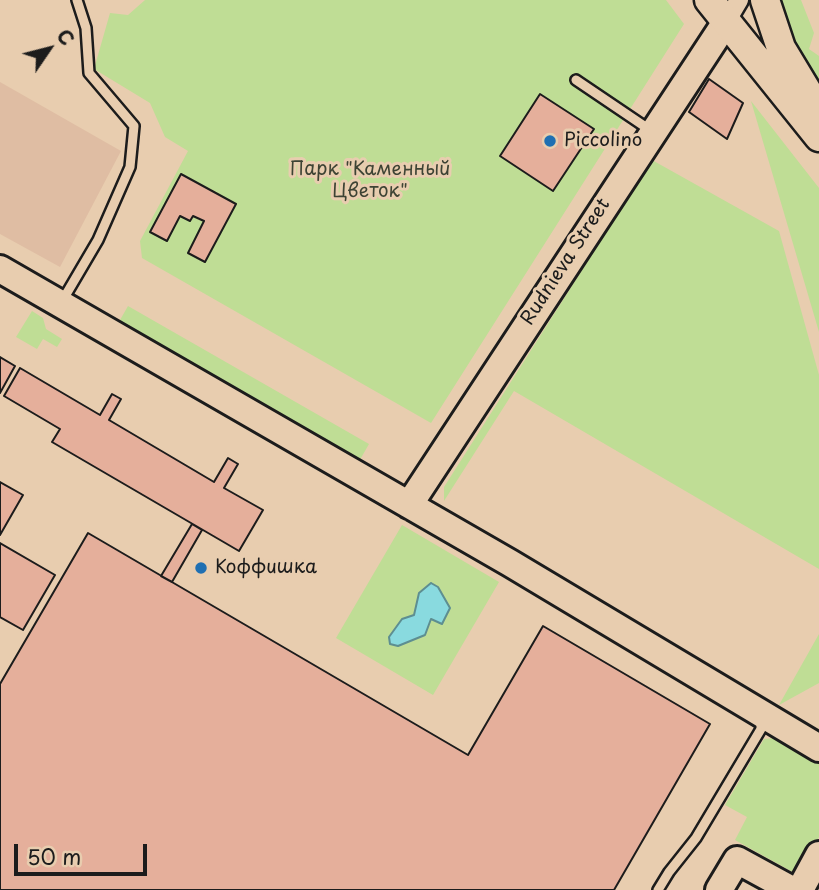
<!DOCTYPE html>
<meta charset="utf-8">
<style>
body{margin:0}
#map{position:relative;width:819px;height:890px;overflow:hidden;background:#e8cdaf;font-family:"Playpen Sans",sans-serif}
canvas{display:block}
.north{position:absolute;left:14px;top:14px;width:70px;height:70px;-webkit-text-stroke:5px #e8cdaf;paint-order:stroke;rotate:55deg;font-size:19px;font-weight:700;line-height:28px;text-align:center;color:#1c1c1c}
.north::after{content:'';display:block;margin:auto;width:24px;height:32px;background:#1c1c1c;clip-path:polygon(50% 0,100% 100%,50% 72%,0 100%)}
.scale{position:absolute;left:14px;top:844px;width:133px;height:32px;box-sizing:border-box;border:4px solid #1c1c1c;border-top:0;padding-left:9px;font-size:21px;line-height:24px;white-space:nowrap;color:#1c1c1c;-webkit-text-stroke:5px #e8cdaf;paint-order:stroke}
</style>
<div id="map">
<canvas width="819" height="890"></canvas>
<div class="north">С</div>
<div class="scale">50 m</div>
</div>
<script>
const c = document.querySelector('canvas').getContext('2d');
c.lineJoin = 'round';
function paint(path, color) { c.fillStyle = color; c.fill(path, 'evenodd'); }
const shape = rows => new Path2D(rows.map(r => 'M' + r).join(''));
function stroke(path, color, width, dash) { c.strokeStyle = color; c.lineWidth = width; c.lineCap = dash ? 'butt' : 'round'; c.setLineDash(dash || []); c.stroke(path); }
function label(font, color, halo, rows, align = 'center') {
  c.font = font + ' "Playpen Sans",sans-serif'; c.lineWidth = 6; c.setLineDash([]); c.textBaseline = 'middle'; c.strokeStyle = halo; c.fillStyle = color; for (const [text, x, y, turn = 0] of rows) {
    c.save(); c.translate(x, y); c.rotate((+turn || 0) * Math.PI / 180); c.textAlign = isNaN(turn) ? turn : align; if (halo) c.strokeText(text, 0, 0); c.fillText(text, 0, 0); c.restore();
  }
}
const built = shape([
 [0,82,121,151,60,267,0,234]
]);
const green = shape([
 [145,0,666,0,684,24,431,423,142,258,140,241,188,151,165,137,150,103,94,69,110,13,128,15],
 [781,0,801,0,814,33,809,49,819,56,819,87,798,60],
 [751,101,819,188,819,332],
 [652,160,779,231,819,375,819,569,514,391,444,501,444,487],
 [128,306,369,444,357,465,116,327],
 [32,311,43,318,46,329,62,339,57,347,43,339,37,349,16,337],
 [402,525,499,582,433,695,336,638],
 [819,634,819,683,779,705],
 [786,737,819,755,819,837,798,875,735,840,747,817,725,805,764,739]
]);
const water = shape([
 [431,583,438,587,450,608,442,624,431,619,425,635,398,646,390,644,389,637,402,619,414,615,419,593,431,583]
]);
const building = shape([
 [709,79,743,103,727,139,689,112,709,79],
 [540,94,594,129,553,191,500,156,540,94],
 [181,174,236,204,205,262,188,253,204,221,193,216,190,221,180,216,167,241,150,232,181,174],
 [0,357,15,366,0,393,0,357],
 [20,368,100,415,112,394,121,399,109,420,214,482,228,458,238,464,224,488,263,510,239,551,52,442,60,429,4,396,20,368],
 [0,482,23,495,0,535,0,482],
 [192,524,202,530,172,582,161,576,192,524],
 [88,533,468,755,543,626,710,724,614,890,0,890,0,684,88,533],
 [0,543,55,575,23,630,0,617,0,543]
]);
const lane = shape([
 [576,80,650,130],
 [61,303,98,240,130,167,134,126,89,73,86,28,77,0],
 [658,890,669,872,696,838,761,729,761,719]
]);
const street = shape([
 [726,22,739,0]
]);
const secondary = shape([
 [0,269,510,563,819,748],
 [409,505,726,22],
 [719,890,737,860,792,890],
 [800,890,819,855]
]);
const primary = shape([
 [709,0,819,137],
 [765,0,781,48,819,111]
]);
const markers = [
 [550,141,7,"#1f6fb2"],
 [201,568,7,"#1f6fb2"]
];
const poiNames = [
 ["Piccolino",564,141],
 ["Коффишка",215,568]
];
const parkNames = [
 ["Парк \"Каменный",370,170],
 ["Цветок\"",370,192]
];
const streetNames = [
 ["Rudnieva Street",566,262,-57]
];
paint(built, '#dfbda3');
paint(green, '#bfdd95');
paint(water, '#89dadf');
stroke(water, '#5d8e91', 2);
paint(building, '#e5af9b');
stroke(building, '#1c1c1c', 2);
stroke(lane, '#1c1c1c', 14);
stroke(street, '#1c1c1c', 23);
stroke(secondary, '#1c1c1c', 32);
stroke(primary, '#1c1c1c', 33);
stroke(lane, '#e8cdaf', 9);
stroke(street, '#e8cdaf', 18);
stroke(secondary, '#e8cdaf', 26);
stroke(primary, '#e8cdaf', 28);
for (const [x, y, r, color] of markers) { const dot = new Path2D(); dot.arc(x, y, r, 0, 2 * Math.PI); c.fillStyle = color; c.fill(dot); stroke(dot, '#e8cdaf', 2.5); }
label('19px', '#1c1c1c', '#e8cdaf', poiNames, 'left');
label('19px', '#3d4334', '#e8cdaf', parkNames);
label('19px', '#1c1c1c', '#e8cdaf', streetNames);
</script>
